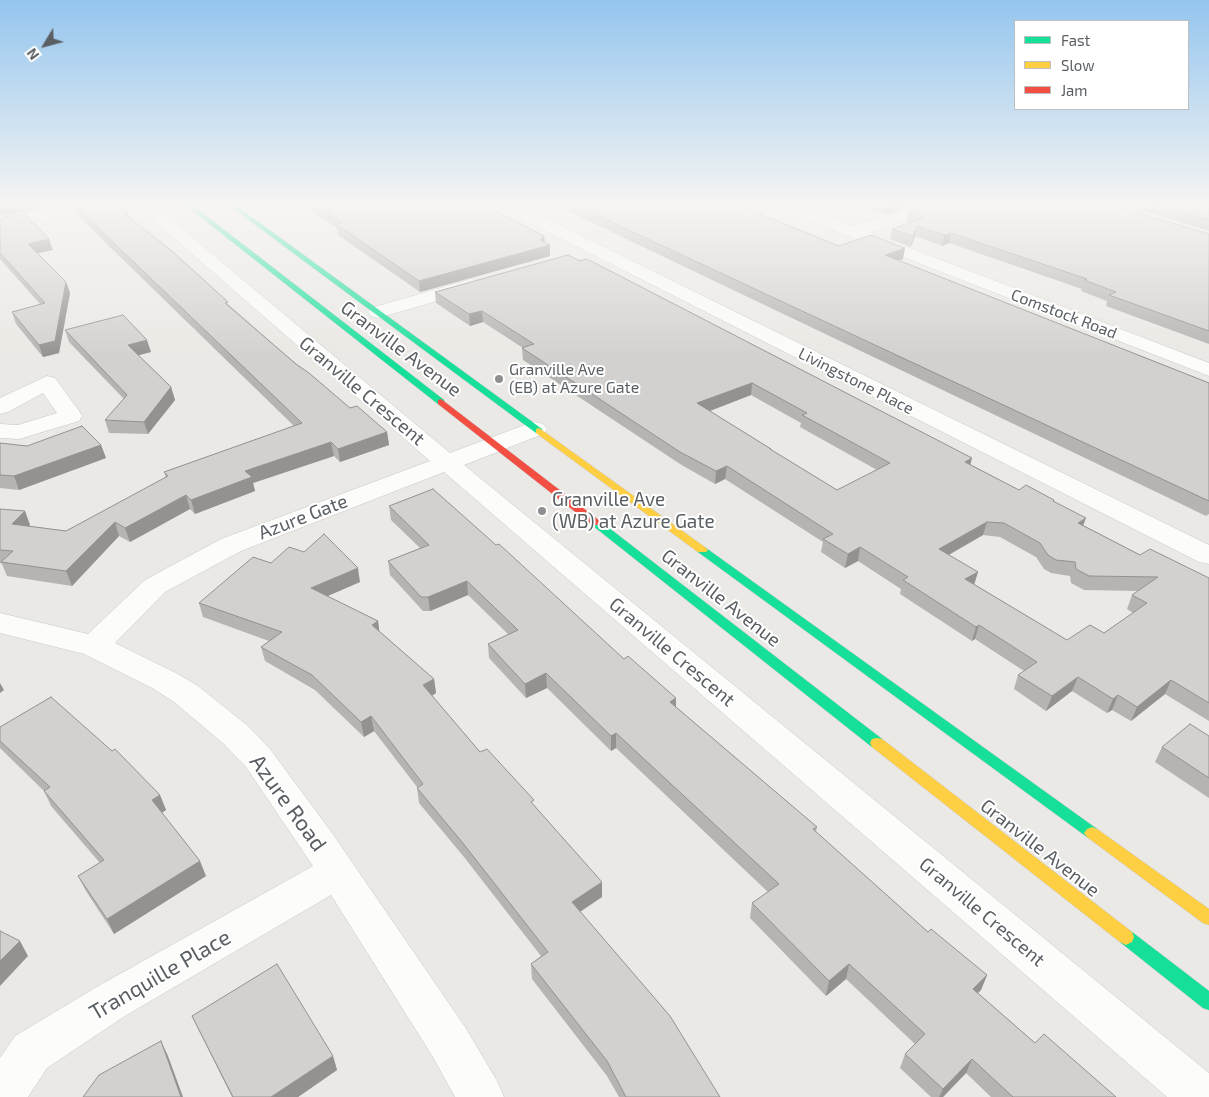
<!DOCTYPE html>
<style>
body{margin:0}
#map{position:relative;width:1209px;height:1097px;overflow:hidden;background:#ebe9e5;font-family:"Exo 2",sans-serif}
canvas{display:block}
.legend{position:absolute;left:1014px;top:20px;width:175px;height:90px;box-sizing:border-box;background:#fff;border:1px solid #bdbfc1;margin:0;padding:6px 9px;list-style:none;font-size:15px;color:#5a5f63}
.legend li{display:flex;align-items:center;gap:10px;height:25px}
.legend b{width:25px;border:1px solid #bdbfc1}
.north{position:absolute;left:20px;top:20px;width:50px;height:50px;-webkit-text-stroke:4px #fff;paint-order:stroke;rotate:233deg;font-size:14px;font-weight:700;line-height:20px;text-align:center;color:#5a5f63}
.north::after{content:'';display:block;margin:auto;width:18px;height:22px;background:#5a5f63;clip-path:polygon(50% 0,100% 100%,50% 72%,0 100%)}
</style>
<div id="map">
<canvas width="1209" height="1097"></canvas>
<ul class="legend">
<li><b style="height:6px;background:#16e098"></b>Fast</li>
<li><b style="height:6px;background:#ffcf43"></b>Slow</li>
<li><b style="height:6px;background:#f24e42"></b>Jam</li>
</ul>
<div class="north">N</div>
</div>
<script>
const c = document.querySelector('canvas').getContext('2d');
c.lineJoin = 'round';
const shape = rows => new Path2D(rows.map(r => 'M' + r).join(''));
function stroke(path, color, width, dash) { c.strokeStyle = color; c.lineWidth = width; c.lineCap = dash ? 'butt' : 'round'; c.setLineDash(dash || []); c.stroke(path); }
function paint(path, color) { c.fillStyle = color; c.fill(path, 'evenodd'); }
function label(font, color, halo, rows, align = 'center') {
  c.font = font + ' "Exo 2",sans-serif'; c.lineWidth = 4; c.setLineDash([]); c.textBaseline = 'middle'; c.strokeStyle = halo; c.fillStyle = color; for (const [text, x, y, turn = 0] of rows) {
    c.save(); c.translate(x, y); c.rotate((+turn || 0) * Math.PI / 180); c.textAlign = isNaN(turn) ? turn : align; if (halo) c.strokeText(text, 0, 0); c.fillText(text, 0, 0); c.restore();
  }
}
const street = shape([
 [70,204,101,204,98,207,93,209,0,228,0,218,70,204],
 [135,204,152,204,450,453,527,424,535,422,543,424,547,429,543,434,464,465,1209,1073,1209,1097,1167,1097,444,472,241,551,165,592,115,643,176,673,198,686,248,726,270,749,332,833,465,1027,497,1081,504,1097,455,1097,433,1057,331,895,125,1016,47,1068,28,1097,0,1097,0,1058,15,1036,95,988,313,866,246,767,224,744,174,702,154,689,84,654,0,633,0,613,88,634,145,580,221,539,430,461,135,204],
 [496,204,516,204,1209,545,1209,564,1199,562,499,207,496,204],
 [772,204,794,204,853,226,923,204,947,204,944,207,868,232,1209,363,1209,376,775,207,772,204],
 [472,279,478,281,481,285,478,289,378,318,371,316,368,312,371,308,472,279],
 [47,376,55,378,79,411,82,416,79,421,19,439,0,438,0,424,18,425,57,413,43,393,8,412,0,414,0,398,47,376]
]);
const fast = shape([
 [184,204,191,204,444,400,444,404,438,404,184,204],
 [227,204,234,204,542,429,542,433,536,433,227,204],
 [596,520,600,521,882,739,884,743,882,747,877,748,872,747,592,525,591,523,596,520],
 [702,547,706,548,1097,829,1100,833,1097,837,1092,839,1087,837,698,552,696,550,702,547],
 [1126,929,1132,932,1209,991,1209,1010,1203,1008,1120,942,1118,937,1120,932,1126,929]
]);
const slow = shape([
 [539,428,706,548,708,550,706,552,698,552,536,433,536,429,539,428],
 [877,738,882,739,1132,932,1134,937,1132,942,1126,945,1120,942,872,747,870,743,872,739,877,738],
 [1092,827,1097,829,1209,909,1209,925,1203,923,1087,837,1084,833,1087,829,1092,827]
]);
const jam = shape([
 [441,399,600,521,601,523,600,525,592,525,438,404,438,400,441,399]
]);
const wall = shape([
 [73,204,129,217,296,364,350,408,387,432,389,445,340,462,334,456,253,483,255,491,195,514,190,509,130,542,119,536,72,586,7,576,2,564,0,563,0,509,25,511,30,525,29,526,66,531,166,478,164,472,294,426,76,214],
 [300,204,482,204,544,236,545,242,550,245,550,256,420,292,338,235,337,228],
 [553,204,735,204,839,246,903,259,898,261,1209,383,1209,514,1206,516,1173,500],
 [828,204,846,204,836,207],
 [859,204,917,204,886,214],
 [1120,204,1209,204,1209,231],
 [909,211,1209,234,1209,344,1106,306,1107,301,1081,291,1082,289,949,243,942,246,915,236,911,247,890,239,892,229,910,222,907,221],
 [0,218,53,250,38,253,66,282,70,293,59,353,43,357,16,324,12,312,40,304,0,259],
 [568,255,1019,490,1054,500,1054,501,1083,525,1140,555,1209,578,1209,721,1165,694,1131,721,1112,710,1107,713,1072,691,1046,711,1014,689,1018,675,1024,671,975,639,972,641,900,594,901,589,858,561,845,568,821,552,823,542,725,479,715,484,680,464,523,360,522,348,523,348,483,322,470,326,436,303,435,292],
 [751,395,801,423,800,427,877,470,837,490,771,450,771,449,709,411],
 [983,535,1000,537,1036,557,1044,569,1051,573,1070,576,1071,583,1084,590,1139,591,1132,595,1127,609,1133,613,1104,633,1067,640,974,584,978,572,949,555],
 [65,330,151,352,138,355,171,387,175,400,148,434,109,433,105,420,124,399,69,342],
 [0,443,27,446,101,445,106,458,19,490,0,488],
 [389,506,624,659,676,698,676,707,817,827,816,832,928,932,987,975,981,990,978,993,1035,1043,1116,1097,991,1097,966,1073,943,1097,931,1097,900,1068,905,1054,915,1044,846,979,826,996,750,918,752,903,768,892,616,748,611,751,547,688,526,698,489,658,488,644,508,634,468,595,430,611,423,611,390,575,388,561,420,548,391,520],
 [271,563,360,582,327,596,378,621,379,631,434,679,436,693,432,696,480,752,534,805,602,897,580,912,720,1097,619,1097,607,1076,532,979,531,964,541,956,464,857,419,803,417,787,374,731,364,737,315,690,265,661,261,647,269,641,203,617,199,603],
 [0,727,160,795,166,810,162,813,206,876,114,934,86,891,78,876,100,863,51,806,44,791,0,748],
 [1209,736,1209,798,1155,762,1162,747],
 [192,1016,333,1056,337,1070,298,1097,232,1097,199,1031]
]);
const shadedWall = shape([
 [8,204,42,204,37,209,0,216,0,206],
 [836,204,846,204,836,207],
 [888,204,917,204,886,214],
 [127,210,130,221,122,212],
 [917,226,915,236,911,247,913,236],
 [951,233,949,243,942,246,944,235],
 [544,236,545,246,550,245,550,256,420,292,419,281,540,240],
 [49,239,53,250,32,254,28,244],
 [905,248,903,259,883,266,885,255],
 [66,282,70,293,59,353,43,357,39,345],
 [482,311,483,322,470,326,469,314],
 [147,340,151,352,132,357,128,345],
 [752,383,751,395,697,416,697,403],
 [171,387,175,400,148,434,144,422],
 [387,432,389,445,340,462,338,449],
 [331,442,334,456,253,483,255,491,195,514,191,500,245,471],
 [101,445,106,458,19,490,14,476],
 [972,458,969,470,965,462],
 [727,466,725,479,715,484,716,471],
 [186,495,190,509,130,542,125,528],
 [25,511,30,525,18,538,12,524],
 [1086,518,1081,531,1078,523],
 [115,522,119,536,72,586,66,571],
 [987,522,983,535,936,562,939,549],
 [860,547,858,561,845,568,848,554],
 [358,568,360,582,314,602,311,588],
 [978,572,974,585,965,579],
 [467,581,468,595,430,611,428,597],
 [378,621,380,636,372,625],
 [979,625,975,639,972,641,976,627],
 [546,673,547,688,526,698,525,684],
 [1078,677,1072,691,1046,711,1052,696],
 [434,679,436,693,425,700,423,685],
 [1171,680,1165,694,1131,721,1137,707],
 [0,683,4,690,0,693],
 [1118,695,1112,710,1107,713,1113,699],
 [676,698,676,712,670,702],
 [371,716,374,731,364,737,361,722],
 [616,733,616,748,611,751,611,736],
 [160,795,166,810,158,815,152,800],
 [200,861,206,876,114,934,107,919],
 [602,882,602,897,572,917,572,902],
 [20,941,28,956,0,986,0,961],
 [849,964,846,979,826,996,829,981],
 [987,975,981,990,967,1003,973,989],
 [161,1041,168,1056,183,1097,181,1097],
 [333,1056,337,1070,298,1097,271,1097],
 [972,1059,966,1073,943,1097,939,1097,943,1089]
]);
const building = shape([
 [73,204,121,204,127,210,122,212,172,251,228,302,225,303,296,364,309,373,350,408,357,406,387,432,338,449,331,442,245,471,252,477,191,500,186,495,125,528,115,522,66,571,1,562,13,551,0,550,0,509,25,511,12,524,66,531,168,476,164,472,302,423,73,204],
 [314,204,482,204,544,236,540,240,550,245,419,281,336,224,343,223,314,204],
 [573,204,735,204,839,246,871,235,905,248,885,255,1209,383,1209,501,573,204],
 [931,204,1109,204,1209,234,1209,331,1109,295,1116,292,1084,280,1087,279,951,233,944,235,917,226,913,236,892,229,925,217,909,211,931,204],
 [1155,204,1209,204,1209,220,1155,204],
 [25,214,49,239,28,244,66,282,55,341,39,345,12,312,45,303,0,253,0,218,25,214],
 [568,255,580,261,586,259,591,261,972,458,965,462,1019,490,1026,485,1054,500,1053,501,1086,518,1078,523,1140,555,1150,549,1209,578,1209,703,1171,680,1137,707,1118,695,1113,699,1078,677,1052,696,1018,675,1037,662,979,625,976,627,903,580,908,577,860,547,848,554,823,539,833,534,727,466,716,471,680,452,522,348,534,344,482,311,469,314,435,292,568,255],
 [752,383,807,413,802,415,890,463,837,490,770,449,771,449,697,403,752,383],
 [987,522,1004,523,1040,543,1048,555,1056,560,1075,562,1076,569,1089,576,1158,577,1132,595,1147,603,1104,633,1090,625,1067,640,965,579,978,572,939,549,987,522],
 [123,315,147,340,128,345,171,387,144,422,105,420,127,395,65,330,123,315],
 [82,426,101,445,14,476,0,475,0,443,27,446,82,426],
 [433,489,496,545,499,544,624,659,628,656,676,698,670,702,817,827,813,829,928,932,931,929,987,975,973,989,1035,1043,1044,1034,1116,1097,1013,1097,972,1059,943,1089,905,1054,925,1034,849,964,829,981,752,903,779,884,616,733,611,736,546,673,525,684,488,644,518,630,467,581,428,597,421,597,388,561,429,545,389,506,433,489],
 [324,534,358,568,311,588,378,621,372,625,434,679,423,685,480,752,487,749,534,800,531,802,602,882,572,902,670,1016,720,1097,626,1097,607,1061,531,964,548,952,462,842,417,788,423,784,371,716,361,722,312,675,261,647,282,632,199,603,253,557,271,563,289,547,304,552,324,534],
 [51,697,112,751,115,749,160,795,152,800,200,861,107,919,78,876,104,860,44,791,50,787,0,741,0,727,51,697],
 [1190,724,1209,736,1209,778,1162,747,1190,724],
 [0,931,20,941,0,961,0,931],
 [277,964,333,1056,271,1097,233,1097,192,1016,277,964],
 [161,1041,181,1097,83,1097,99,1075,161,1041]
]);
const markers = [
 [499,379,5,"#8d8f90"],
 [542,511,5,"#8d8f90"]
];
const farStreetnames = [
 ["Comstock Road",1064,314,21],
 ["Livingstone Place",856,381,27]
];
const farPoinames = [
 ["Granville Ave",509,370],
 ["(EB) at Azure Gate",509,388]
];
const streetNames = [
 ["Granville Avenue",401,349,37],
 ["Granville Crescent",362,391,40],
 ["Azure Gate",303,517,-21],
 ["Granville Avenue",721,598,38],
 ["Granville Crescent",672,652,40],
 ["Granville Avenue",1040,848,38],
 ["Granville Crescent",982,912,40]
];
const poiNames = [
 ["Granville Ave",552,500],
 ["(WB) at Azure Gate",552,522]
];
const nearStreetnames = [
 ["Azure Road",288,803,54],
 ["Tranquille Place",160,975,-30]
];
stroke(street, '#c7c7c7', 1);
stroke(fast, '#c6c6c5', 1);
stroke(slow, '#c6c6c5', 1);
stroke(jam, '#c6c6c5', 1);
paint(street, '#fcfcfb');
paint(fast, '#16e098');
paint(slow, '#ffcf43');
paint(jam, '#f24e42');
paint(wall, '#b5b4b2');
paint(shadedWall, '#949291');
paint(building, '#d3d1cf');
stroke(building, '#949291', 1);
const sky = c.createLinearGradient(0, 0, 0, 358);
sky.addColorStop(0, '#94c5ee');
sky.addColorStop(0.57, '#f6f5f3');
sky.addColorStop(1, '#f6f5f300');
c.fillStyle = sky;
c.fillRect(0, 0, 1209, 358);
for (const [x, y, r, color] of markers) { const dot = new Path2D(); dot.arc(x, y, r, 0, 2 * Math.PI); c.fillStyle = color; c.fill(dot); stroke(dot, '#fff', 2); }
label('16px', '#5a5f63', '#fff', farStreetnames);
label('16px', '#5a5f63', '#fff', farPoinames, 'left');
label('19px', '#5a5f63', '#fff', streetNames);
label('19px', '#5a5f63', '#fff', poiNames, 'left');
label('22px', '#5a5f63', '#fff', nearStreetnames);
</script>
